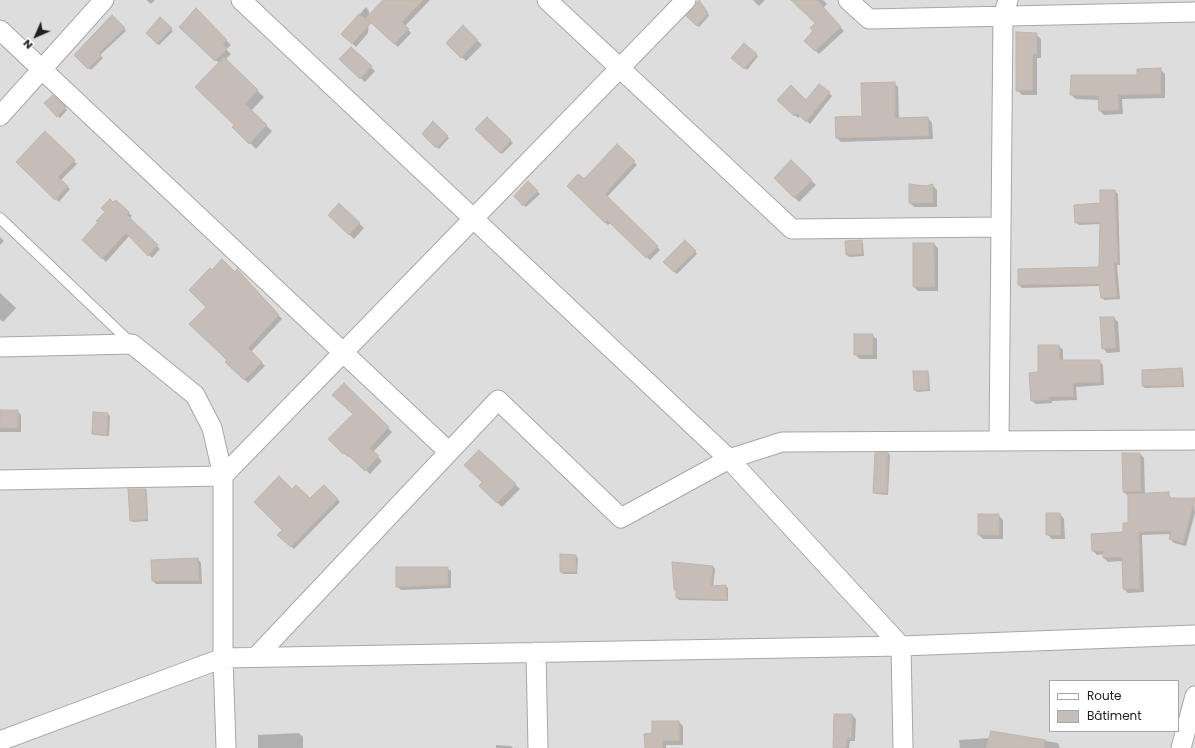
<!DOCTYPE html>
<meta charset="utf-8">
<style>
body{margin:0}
#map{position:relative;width:1195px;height:748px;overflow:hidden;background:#f1eee7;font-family:Poppins,sans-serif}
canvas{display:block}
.legend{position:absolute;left:1049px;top:680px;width:130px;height:52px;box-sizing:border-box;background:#fff;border:1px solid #a6a6a6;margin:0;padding:5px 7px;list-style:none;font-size:12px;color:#202020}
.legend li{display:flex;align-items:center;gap:8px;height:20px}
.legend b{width:20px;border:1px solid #a6a6a6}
.north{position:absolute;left:16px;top:16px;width:40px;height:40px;-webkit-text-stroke:3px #fff;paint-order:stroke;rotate:225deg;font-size:11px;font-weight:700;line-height:16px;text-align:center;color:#202020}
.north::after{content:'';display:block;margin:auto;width:14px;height:18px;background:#202020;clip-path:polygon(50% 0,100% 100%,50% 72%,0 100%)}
</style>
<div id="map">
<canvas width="1195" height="748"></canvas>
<ul class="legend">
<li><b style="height:5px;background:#fff"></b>Route</li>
<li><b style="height:11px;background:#c6bdb6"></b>Bâtiment</li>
</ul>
<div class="north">N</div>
</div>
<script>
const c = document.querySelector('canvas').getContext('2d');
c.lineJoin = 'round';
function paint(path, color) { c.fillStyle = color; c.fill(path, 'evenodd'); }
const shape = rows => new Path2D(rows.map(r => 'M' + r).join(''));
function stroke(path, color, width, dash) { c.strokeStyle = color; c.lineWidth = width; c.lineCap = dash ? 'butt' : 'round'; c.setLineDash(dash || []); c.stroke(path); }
const residential = shape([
 [0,0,1195,0,1195,748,0,748],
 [1050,681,1178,681,1178,731,1050,731]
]);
const shadow = shape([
 [146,0,155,0,151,4],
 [383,0,430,0,405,26,411,33,398,47,369,20,368,33,356,47,342,34,366,7,369,11,369,15],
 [753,0,765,0,759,6],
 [806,0,823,0,827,4,823,8,844,31,819,54,805,41,814,31,816,23],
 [701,3,709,16,699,27,687,16],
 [196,10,231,45,226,49,231,54,225,60,264,97,251,111,272,131,256,149,233,127,235,125,219,63,180,27],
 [112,17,126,31,100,55,103,58,91,70,76,55],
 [160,19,173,31,159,45,147,33],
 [463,26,482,45,466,61,447,43],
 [1036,34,1041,39,1041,58,1037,58,1037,95,1022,95,1017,90],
 [351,48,375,71,365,82,340,59],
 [756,55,758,56,747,70,733,58],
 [1160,69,1165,74,1165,98,1122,99,1123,114,1104,115,1100,111,1099,100,1076,99,1071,95],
 [894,83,898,87,899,119,928,118,932,123,933,139,841,142,837,138,863,120],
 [829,93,832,96,810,124,801,115,798,118,779,100,806,101],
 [53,96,67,110,60,118,45,103],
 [487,119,513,143,502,154,477,129],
 [433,122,449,138,439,149,423,134],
 [46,133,77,164,61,180,70,189,59,202,18,162],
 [617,146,637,165,607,197,660,250,650,260,611,223,608,225,568,186,584,180],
 [791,161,816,185,799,202,775,178],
 [528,183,540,194,526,207,515,196],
 [933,186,937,190,937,207,914,207,910,203,926,187],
 [1101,191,1115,191,1118,194,1120,265,1117,265,1120,299,1104,300,1102,297,1101,286,1022,288,1019,285,1100,268,1101,224,1079,225,1076,222,1101,204],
 [116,201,132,216,129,219,160,249,152,258,130,235,106,262,84,240],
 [339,205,364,228,354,239,334,220],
 [0,237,4,241,0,245],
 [685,241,697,254,677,274,664,262],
 [861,241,863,243,864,256,849,257,847,255],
 [934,244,938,248,938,291,918,291,914,287],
 [212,271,235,273,237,271,282,319,251,352,265,366,248,383,227,362,228,360,207,307],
 [0,293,16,308,3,322,0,319],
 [1114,318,1118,322,1120,352,1107,353,1103,348],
 [872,335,877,339,877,359,860,359,855,355],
 [1059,346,1063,350,1063,361,1099,361,1103,365,1104,385,1076,387,1077,400,1052,401,1052,403,1036,404,1032,401,1039,373],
 [1181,369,1183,371,1184,387,1145,388,1143,386],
 [927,372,929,374,930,391,917,392,915,390],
 [344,385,392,432,373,452,382,461,370,474,350,455,348,457,329,439,354,414],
 [0,411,17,411,21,415,21,432,0,432],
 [108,414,110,416,109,436,95,435,93,433],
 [888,453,890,455,888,495,876,494,874,492],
 [1140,454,1144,458,1145,494,1168,493,1172,499,1194,499,1195,513,1186,546,1174,543,1170,539,1171,534,1142,535,1144,592,1128,593,1124,589,1123,561,1108,562,1104,558,1104,554,1097,555,1093,551,1124,533,1129,524,1128,496,1124,492],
 [484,483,515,484,520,489,502,507,480,486],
 [324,486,340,502,294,549,279,535,283,530,292,490,310,500],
 [145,490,147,492,148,521,133,522,131,520],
 [1060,514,1064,519,1065,539,1052,539,1047,534],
 [998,515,1003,520,1003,539,983,539,979,535],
 [576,556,578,558,577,574,563,574,561,572],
 [198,559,201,563,202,584,156,584,153,581],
 [713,567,715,569,713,587,726,586,728,588,728,601,679,600,677,598,677,591,674,589],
 [447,568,451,571,451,588,401,590,397,586],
 [852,715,856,719,855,741,850,741,849,748,834,748],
 [679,722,683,726,683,745,666,745,666,748,646,748,653,734],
 [992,732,1058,743,1060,748,960,748,959,740,990,738],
 [299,733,303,737,303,748,354,748,258,748,258,735],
 [496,745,511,746,513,748,496,748]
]);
const building = shape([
 [383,0,423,0,402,22,409,29,394,44,366,18,383,0],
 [699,0,708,13,697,26,686,16,699,0],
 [791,0,817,0,841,27,815,51,804,41,813,31,810,28,815,23,791,0],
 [196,8,227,40,223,44,227,49,215,61,179,27,196,8],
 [359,14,371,23,352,44,341,34,359,14],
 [112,15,125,28,99,53,101,56,88,69,74,55,112,15],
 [160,17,172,28,157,44,146,33,160,17],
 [463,25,478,40,461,58,446,43,463,25],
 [1016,32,1037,33,1037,54,1033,54,1033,90,1016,91,1016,32],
 [744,43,757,54,744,69,731,58,744,43],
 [351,47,372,66,360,79,339,59,351,47],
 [224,57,258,90,245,104,267,125,249,144,232,127,234,125,195,87,224,57],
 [1161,68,1161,94,1118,95,1119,110,1099,111,1098,96,1070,95,1071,75,1137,75,1137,69,1161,68],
 [895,82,895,118,928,117,929,136,836,138,835,117,860,116,862,118,861,83,895,82],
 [819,84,830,92,806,122,797,113,794,116,777,100,791,85,806,100,819,84],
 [53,95,66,107,57,117,44,103,53,95],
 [487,117,511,140,500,153,475,129,487,117],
 [433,121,448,136,436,148,422,134,433,121],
 [45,131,75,160,58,177,68,186,55,200,16,162,45,131],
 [617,144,635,161,605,194,658,246,646,258,607,220,605,223,567,186,578,174,584,179,617,144],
 [791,160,812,180,794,198,774,178,791,160],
 [528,181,538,191,523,206,514,196,528,181],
 [909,184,926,186,933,184,933,203,909,203,909,184],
 [1100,190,1115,190,1118,263,1114,263,1117,297,1101,298,1099,284,1018,285,1018,269,1099,267,1100,222,1075,223,1074,205,1100,203,1100,190],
 [110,199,113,202,116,200,129,212,127,215,158,245,148,256,126,233,102,259,82,240,98,222,96,221,105,212,101,208,110,199],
 [339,203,360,223,349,235,328,215,339,203],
 [685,240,696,251,674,272,663,262,685,240],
 [862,240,862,254,846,255,845,241,862,240],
 [913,243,934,243,935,287,913,287,913,243],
 [222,259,235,272,237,269,279,315,248,348,262,362,244,380,225,362,227,360,189,324,206,307,189,290,210,268,212,270,222,259],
 [1100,317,1114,317,1116,348,1102,349,1100,317],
 [854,334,873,334,873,355,854,355,854,334],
 [1038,345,1059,345,1060,360,1100,360,1101,382,1073,383,1074,397,1048,397,1049,400,1031,401,1029,373,1038,372,1038,345],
 [1182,368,1182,386,1142,386,1142,370,1182,368],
 [913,371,928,371,928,390,914,390,913,371],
 [344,383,389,427,370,448,379,456,365,471,345,452,343,454,328,439,353,414,332,395,344,383],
 [0,410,18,410,18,428,0,428,0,410],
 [93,412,108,413,107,435,92,434,93,412],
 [479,450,516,484,497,503,479,486,482,482,464,465,479,450],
 [888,452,887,493,873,493,875,453,888,452],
 [1122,453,1140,453,1141,491,1123,492,1122,453],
 [279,476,292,489,296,485,310,498,324,485,338,499,291,547,277,535,282,530,254,502,279,476],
 [128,489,146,489,147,519,130,521,128,489],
 [1169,492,1169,498,1195,498,1183,543,1169,539,1171,531,1139,532,1140,589,1123,589,1122,557,1103,558,1103,551,1092,551,1091,534,1123,532,1123,523,1128,523,1128,494,1169,492],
 [1046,513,1060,513,1061,535,1046,535,1046,513],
 [978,514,999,514,999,535,978,535,978,514],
 [560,554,576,555,576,572,560,572,560,554],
 [198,558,199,581,152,581,151,560,198,558],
 [672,562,713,566,711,586,726,585,727,600,676,598,676,589,674,589,672,562],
 [396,567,448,567,448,585,396,587,396,567],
 [834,714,852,714,852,738,847,738,846,748,833,748,834,714],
 [652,721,679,721,680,741,662,741,663,748,645,748,644,734,652,733,652,721],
 [991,731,1045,740,1044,748,986,748,991,731]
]);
const lane = shape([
 [0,218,132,344]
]);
const street = shape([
 [241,0,729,459,901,646,903,748],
 [547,0,792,229,1001,227],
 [848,0,869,19,1195,12],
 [0,30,449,452],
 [0,116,104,0],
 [0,347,132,344,195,395,212,428,223,476,223,658,226,748],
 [999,441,1003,16,1008,0],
 [0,480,223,476,686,0],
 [536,652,538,748],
 [256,657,498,400,621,518,729,459,782,442,1195,440],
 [0,741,223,658,901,646,1195,635],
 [1181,748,1195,696]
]);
paint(residential, '#dedddd');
paint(shadow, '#0003');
paint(building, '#c6bdb6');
stroke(building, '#c3b5a9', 1);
stroke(lane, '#a7a7a7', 12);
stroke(street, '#a7a7a7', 21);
stroke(lane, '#fff', 10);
stroke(street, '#fff', 19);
</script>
